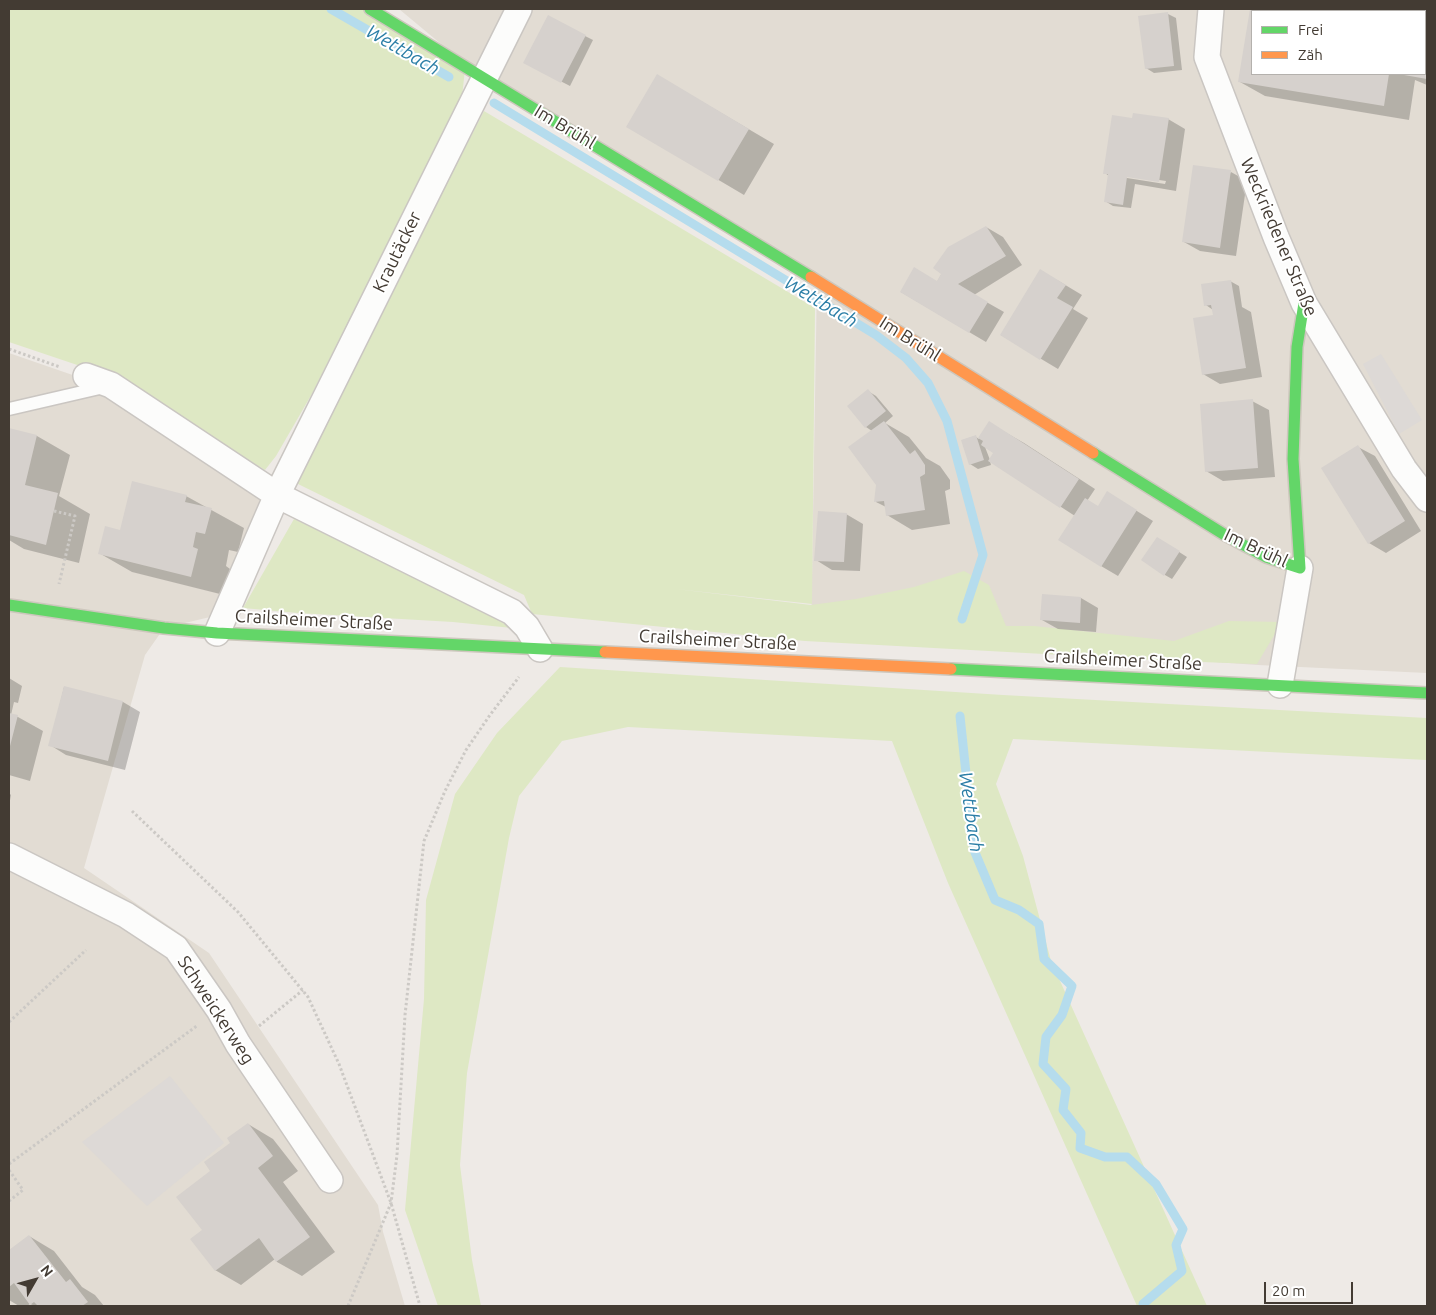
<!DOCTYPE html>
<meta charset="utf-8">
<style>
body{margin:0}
#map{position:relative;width:1436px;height:1315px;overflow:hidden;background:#eeeae6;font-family:Ubuntu,sans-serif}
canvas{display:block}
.frame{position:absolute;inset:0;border:10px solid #433b33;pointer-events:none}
.legend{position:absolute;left:1251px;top:10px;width:175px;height:65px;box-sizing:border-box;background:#fff;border:1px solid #b4b1ad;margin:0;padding:6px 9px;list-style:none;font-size:15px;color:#433b33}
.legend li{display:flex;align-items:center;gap:10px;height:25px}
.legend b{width:25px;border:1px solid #b4b1ad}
.north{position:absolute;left:10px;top:1255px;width:50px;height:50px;-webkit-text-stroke:4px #fff;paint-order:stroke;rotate:52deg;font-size:14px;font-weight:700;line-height:20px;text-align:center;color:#433b33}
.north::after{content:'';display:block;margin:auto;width:18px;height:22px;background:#433b33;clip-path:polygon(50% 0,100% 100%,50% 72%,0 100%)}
.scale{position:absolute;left:1264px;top:1282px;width:89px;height:22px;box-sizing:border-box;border:2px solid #433b33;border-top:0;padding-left:6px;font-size:15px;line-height:18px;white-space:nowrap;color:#433b33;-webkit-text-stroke:4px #fff;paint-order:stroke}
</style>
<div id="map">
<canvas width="1436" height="1315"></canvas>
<div class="frame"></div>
<ul class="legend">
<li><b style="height:6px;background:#63d668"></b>Frei</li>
<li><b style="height:6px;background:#ff974d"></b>Zäh</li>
</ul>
<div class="north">N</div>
<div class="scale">20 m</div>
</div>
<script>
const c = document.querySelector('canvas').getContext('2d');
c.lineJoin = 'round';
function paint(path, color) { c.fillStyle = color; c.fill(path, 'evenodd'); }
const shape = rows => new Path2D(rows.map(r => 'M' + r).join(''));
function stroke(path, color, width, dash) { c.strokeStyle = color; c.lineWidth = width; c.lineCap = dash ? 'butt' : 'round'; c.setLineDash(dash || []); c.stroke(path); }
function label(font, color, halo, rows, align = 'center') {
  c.font = font + ' Ubuntu,sans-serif'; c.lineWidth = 4; c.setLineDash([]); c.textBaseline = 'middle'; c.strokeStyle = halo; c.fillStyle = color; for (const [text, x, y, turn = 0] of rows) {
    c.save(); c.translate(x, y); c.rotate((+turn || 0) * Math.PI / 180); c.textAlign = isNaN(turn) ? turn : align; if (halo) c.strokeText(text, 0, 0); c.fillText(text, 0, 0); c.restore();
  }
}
const residential = shape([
 [399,9,1427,9,1427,673,1258,665,811,635,817,281,483,79],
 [1252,11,1425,11,1425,74,1252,74],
 [9,353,87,380,261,499,210,617,164,628,145,655,84,868,209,953,378,1205,383,1232,405,1306,9,1306]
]);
const green = shape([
 [9,9,362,9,465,69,462,97,313,392,276,456,265,470,104,374,9,342],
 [484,111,815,308,812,604,676,589,811,605,856,599,914,587,964,571,989,585,1006,626,1034,626,1174,641,1229,621,1282,622,1257,664,1173,661,805,641,532,614,524,595,296,483,314,441],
 [294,519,426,580,512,628,453,622,298,613,243,608],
 [560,667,1003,695,1427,718,1427,760,1013,739,996,784,1023,856,1051,961,1207,1306,1137,1306,948,883,892,741,628,727,562,741,519,796,509,838,467,1073,460,1165,472,1260,481,1306,438,1306,405,1210,424,999,426,900,455,794,497,733]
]);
const parking = shape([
 [1381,354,1422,420,1399,434,1363,364],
 [170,1076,224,1143,147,1206,82,1142]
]);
const shadow = shape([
 [1251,9,1273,9,1289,11,1252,11,1252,74,1425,74,1425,11,1416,11,1416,9,1427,9,1427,85,1415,80,1409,120,1265,96,1240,82],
 [1359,9,1382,9,1381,11,1370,9,1369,11,1365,11],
 [1168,14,1176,18,1182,70,1154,73,1146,68],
 [585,36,593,40,570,86,533,67],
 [682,90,774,144,744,195,627,126],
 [1168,119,1185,129,1176,191,1135,184,1131,208,1113,206,1105,201,1109,176,1105,173,1133,120],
 [1124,175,1166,181,1165,184,1127,178],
 [1231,172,1247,181,1236,256,1200,251,1184,242],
 [986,227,1003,237,1022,265,974,295,1004,312,986,342,901,292,937,282,942,273],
 [1057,280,1082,295,1073,309,1088,318,1058,369,1001,335],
 [1230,281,1239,286,1242,307,1251,312,1262,377,1220,384,1203,374,1214,316,1213,310,1206,305],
 [868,391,876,396,893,416,885,423,909,437,926,458,940,466,950,480,950,489,945,491,950,524,912,530,887,515,886,507,876,502,877,484,872,431,866,427],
 [1252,401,1269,410,1275,477,1223,481,1206,471],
 [989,423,1024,443,1095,489,1087,501,1098,507,1124,503,1153,521,1118,576,1101,566,1075,516,990,461,991,465,978,469,970,464,976,437,979,439],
 [985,447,995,453,990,460],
 [9,429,37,436,70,455,59,496,90,514,79,563,24,549,9,540],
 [1358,447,1375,456,1421,531,1386,553,1369,543],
 [186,496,244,528,238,552,229,550,226,566,230,569,224,595,132,572,99,553],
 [846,514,863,524,860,571,832,570,816,560],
 [1165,543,1187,557,1172,579,1165,575],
 [1043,596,1081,598,1098,608,1096,632,1058,629,1042,620],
 [9,678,22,686,18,703,14,702,11,715,18,717,43,731,30,781,9,775],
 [64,687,123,702,140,712,125,770,66,755,50,745],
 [9,793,11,795,9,806],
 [248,1124,273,1139,298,1171,283,1182,335,1252,302,1276,277,1262,275,1259,241,1285,215,1270,203,1230,212,1171],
 [29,1236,54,1251,82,1287,95,1295,104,1306,35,1306,30,1304,27,1306,19,1306,9,1300,9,1252]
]);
const stream = shape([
 [331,9,449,77],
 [494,103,876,335,906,358,928,383,947,421,983,555,962,619],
 [960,716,974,850,995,900,1019,910,1039,924,1044,959,1072,986,1062,1015,1046,1037,1043,1064,1066,1089,1063,1110,1081,1133,1080,1148,1105,1157,1127,1157,1156,1184,1183,1229,1176,1245,1182,1271,1143,1304,1145,1306]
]);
const building = shape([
 [1250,9,1290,10,1252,11,1252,74,1389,74,1384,106,1238,82],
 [1415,9,1427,9,1427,79,1404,75,1425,74,1425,11,1415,11],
 [1168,12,1174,66,1145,69,1138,16],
 [548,15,586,35,561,83,523,63],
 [657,74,749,129,718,181,626,127],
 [1133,113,1169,118,1159,182,1127,177,1123,205,1104,202,1108,174,1103,174,1112,115,1132,118],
 [1193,165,1231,170,1220,248,1182,242],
 [986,226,1006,256,958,284,988,302,969,333,900,292,914,267,937,281,941,274,933,268,948,247],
 [1040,269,1066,285,1057,298,1073,307,1040,360,1000,335],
 [1231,280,1246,368,1202,375,1193,318,1213,315,1211,305,1204,306,1201,284],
 [868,389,886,411,865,428,847,406],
 [1253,399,1258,468,1205,472,1200,404],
 [884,421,910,454,915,450,925,465,925,474,920,477,925,510,886,516,884,501,874,502,876,485,848,447],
 [989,421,1079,479,1060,508,988,461,993,453,981,445,983,441,978,438],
 [9,428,37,435,25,485,58,493,46,545,9,535],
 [976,435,984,460,969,465,961,440],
 [1358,445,1405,521,1368,544,1321,468],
 [132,481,187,495,185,502,212,508,205,534,196,532,193,547,198,549,191,577,98,554,105,526,120,530],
 [1107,491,1137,510,1101,567,1058,540,1085,498,1098,506],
 [818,511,847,513,844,562,814,561],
 [1157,537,1180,551,1164,576,1141,560],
 [1042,594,1081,597,1080,623,1040,620],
 [64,686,123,701,108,761,48,746],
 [9,713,18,715,9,750],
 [248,1123,273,1156,258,1168,310,1237,276,1262,259,1238,215,1271,190,1239,202,1230,176,1197,210,1171,204,1162,230,1143,227,1138],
 [29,1235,66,1282,70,1279,88,1302,82,1306,38,1306,34,1302,30,1305,14,1283,9,1287,9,1250]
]);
const path = shape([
 [9,349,60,367],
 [54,511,75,516,59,584],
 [132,811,238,912,308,997,339,1064,391,1203,420,1306],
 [9,1022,86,950],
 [259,1026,303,990],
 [9,1164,198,1025],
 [9,1170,23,1190,9,1201],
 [348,1306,391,1203,397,1155,405,1015,424,841,445,791,466,750,490,715,519,677]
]);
const lane = shape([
 [9,409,104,387]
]);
const street = shape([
 [1211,9,1207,57,1276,237,1304,303,1404,469,1427,499],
 [86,376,111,385,277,495,512,612,527,627,540,649],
 [217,633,277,495,519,9],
 [1280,685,1300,568],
 [9,856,126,915,176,948,219,1010,238,1044,330,1180]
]);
const fast = shape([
 [370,9,811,277],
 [1093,453,1225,535,1266,557,1300,568,1293,459,1297,347,1304,303],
 [9,605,164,628,217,633,605,652],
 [951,669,1427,693]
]);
const slow = shape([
 [811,277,1093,453],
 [605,652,951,669]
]);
const streetNames = [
 ["Im Brühl",565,127,31],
 ["Weckriedener Straße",1279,237,67],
 ["Krautäcker",397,252,-64],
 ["Im Brühl",910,339,32],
 ["Im Brühl",1256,548,25],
 ["Crailsheimer Straße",314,620,3],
 ["Crailsheimer Straße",718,640,3],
 ["Crailsheimer Straße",1123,660,3],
 ["Schweickerweg",216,1010,57]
];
const waterNames = [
 ["Wettbach",403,50,30],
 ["Wettbach",821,302,31],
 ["Wettbach",971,812,82]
];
paint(residential, '#e2dcd3');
paint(green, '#dee8c4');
paint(parking, '#ddd9d6');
paint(shadow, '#0003');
stroke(stream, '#b5dced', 9);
paint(building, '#d6d1cd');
stroke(lane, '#cac6c2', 15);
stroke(street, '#cac6c2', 28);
stroke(fast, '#cdc7bd', 14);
stroke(slow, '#cdc7bd', 14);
stroke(path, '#ccc9c5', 3, [2.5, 2.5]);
stroke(lane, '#fcfcfb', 12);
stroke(street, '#fcfcfb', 25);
stroke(fast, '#63d668', 11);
stroke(slow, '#ff974d', 11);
label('18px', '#433b33', '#fff', streetNames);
label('italic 19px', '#2b7ea6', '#fff', waterNames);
</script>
